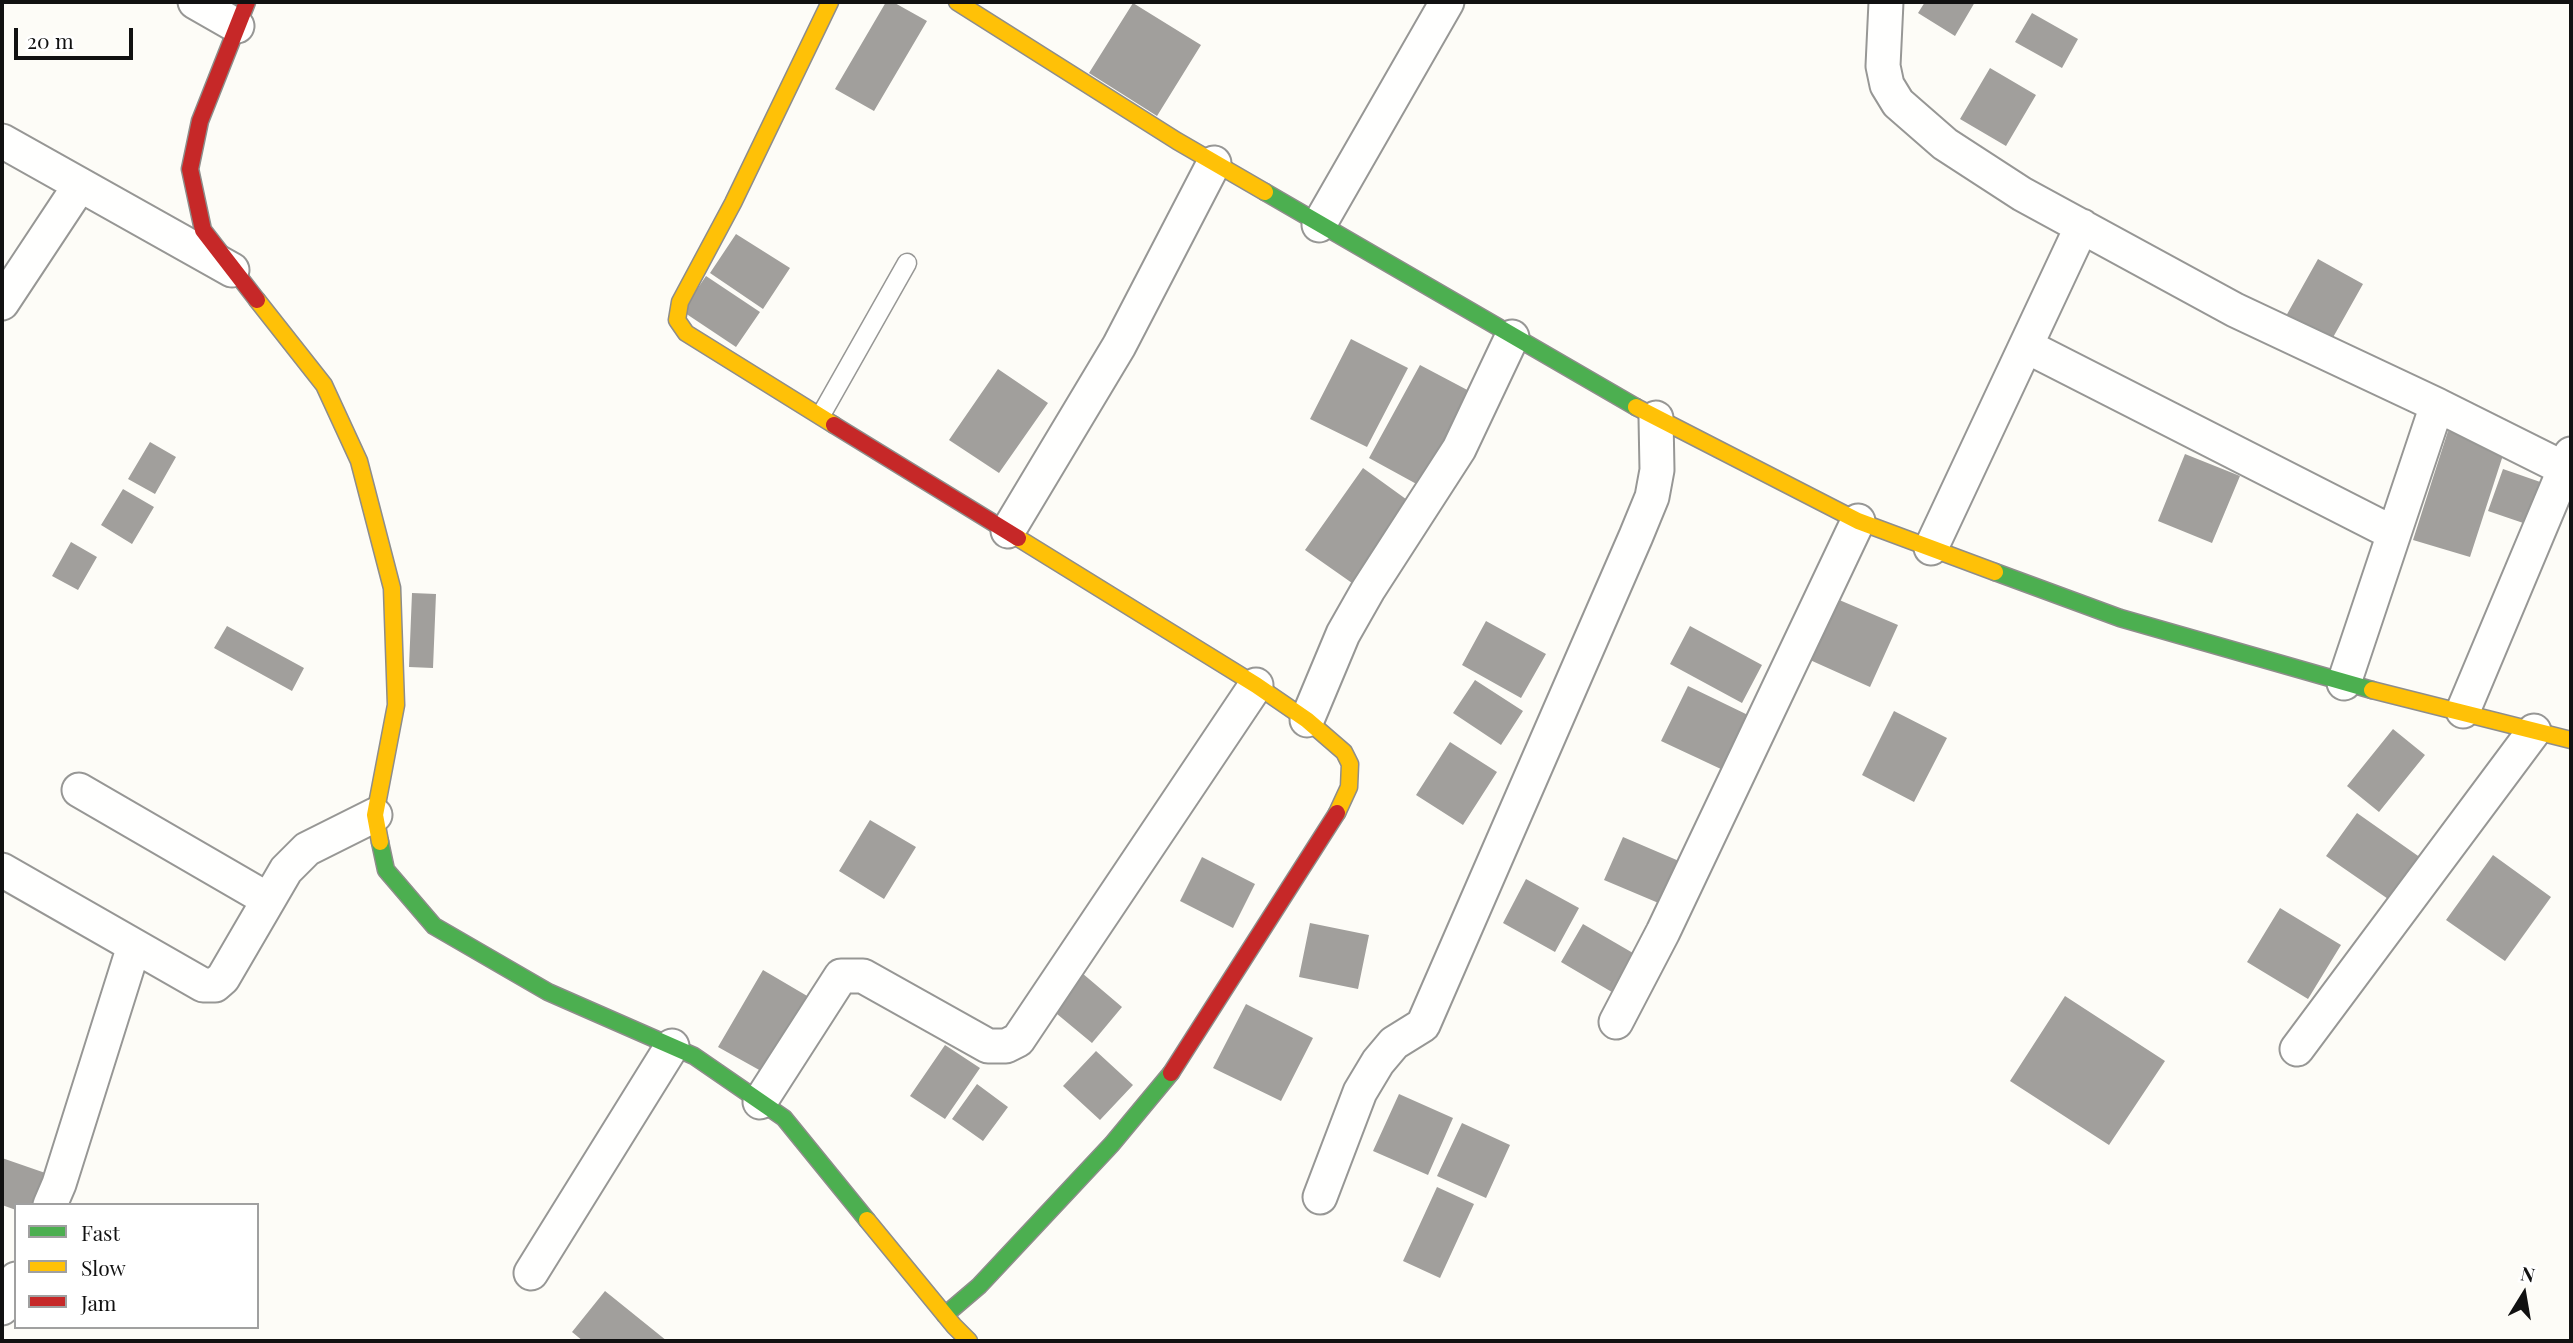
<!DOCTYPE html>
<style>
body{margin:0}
#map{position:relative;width:2573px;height:1343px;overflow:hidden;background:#fdfcf7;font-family:"Playfair Display",serif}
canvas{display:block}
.frame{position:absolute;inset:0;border:4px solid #111;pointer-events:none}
.legend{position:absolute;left:14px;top:1203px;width:245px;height:126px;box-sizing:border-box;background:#fff;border:2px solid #a0a0a0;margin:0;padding:9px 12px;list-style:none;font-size:21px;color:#111}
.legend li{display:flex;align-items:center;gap:14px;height:35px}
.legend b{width:35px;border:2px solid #a0a0a0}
.north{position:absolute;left:2489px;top:1259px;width:70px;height:70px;-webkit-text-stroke:5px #fff;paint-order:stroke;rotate:11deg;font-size:19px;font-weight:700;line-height:28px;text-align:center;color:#111}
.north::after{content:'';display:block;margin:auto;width:24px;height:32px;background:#111;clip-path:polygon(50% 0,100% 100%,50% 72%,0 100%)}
.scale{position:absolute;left:14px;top:28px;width:119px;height:32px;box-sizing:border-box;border:4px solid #111;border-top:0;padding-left:9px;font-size:21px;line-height:24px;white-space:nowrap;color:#111;-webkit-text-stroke:5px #fff;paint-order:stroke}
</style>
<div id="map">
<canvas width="2573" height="1343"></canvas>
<div class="frame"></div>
<ul class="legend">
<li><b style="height:9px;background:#4caf50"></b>Fast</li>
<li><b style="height:9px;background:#ffc107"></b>Slow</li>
<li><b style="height:9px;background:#c62828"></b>Jam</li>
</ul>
<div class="north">N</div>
<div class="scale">20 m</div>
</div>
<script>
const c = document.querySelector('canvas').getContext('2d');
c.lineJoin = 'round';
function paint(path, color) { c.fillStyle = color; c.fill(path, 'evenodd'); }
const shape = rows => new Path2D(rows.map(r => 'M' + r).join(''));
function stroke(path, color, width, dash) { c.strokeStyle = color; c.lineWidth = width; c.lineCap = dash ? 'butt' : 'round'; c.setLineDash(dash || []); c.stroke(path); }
const building = shape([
 [886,2,893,2,927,21,874,111,835,89],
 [1925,2,1975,2,1955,36,1918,13],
 [1133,3,1201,45,1157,116,1089,73],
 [2032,13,2078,39,2062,68,2015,42],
 [1990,68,2036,95,2006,146,1960,119],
 [736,234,790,268,763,309,710,273],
 [2318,259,2363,284,2331,341,2286,316],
 [706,276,760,312,736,347,682,311],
 [1351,339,1408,368,1367,447,1310,419],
 [1420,365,1473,393,1422,487,1369,458],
 [998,369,1048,403,999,473,949,440],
 [2448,431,2505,449,2470,557,2413,540],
 [150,442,176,457,155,494,128,479],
 [2185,454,2240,476,2212,543,2158,521],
 [1363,468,1410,502,1352,583,1305,550],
 [2503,469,2546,484,2532,526,2488,511],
 [123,489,154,507,132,544,101,525],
 [71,542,97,557,78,590,52,576],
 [412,593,436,594,433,668,409,667],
 [1837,599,1898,625,1870,687,1810,660],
 [1486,621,1546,654,1521,698,1462,665],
 [227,626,304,668,292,691,214,648],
 [1690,626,1762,665,1742,703,1670,664],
 [1475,680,1523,711,1501,745,1453,713],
 [1688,686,1750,716,1723,770,1661,741],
 [1894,711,1947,738,1914,802,1862,775],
 [2393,729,2425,755,2379,812,2347,786],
 [1450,742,1497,772,1463,825,1416,795],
 [2357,813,2421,858,2391,901,2326,856],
 [870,820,916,847,884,899,839,871],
 [1623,837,1686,864,1668,907,1604,880],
 [2493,855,2551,897,2505,961,2446,920],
 [1202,857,1255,884,1233,928,1180,901],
 [1526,879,1579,908,1555,952,1503,923],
 [2280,908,2341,945,2308,999,2247,962],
 [1310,923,1369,935,1358,989,1299,977],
 [1583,924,1645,960,1622,998,1561,962],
 [763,970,814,1000,770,1076,718,1047],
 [1082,973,1122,1007,1092,1043,1051,1009],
 [2065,996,2165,1061,2109,1145,2010,1081],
 [1246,1004,1313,1038,1281,1101,1213,1068],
 [945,1045,980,1068,945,1119,910,1096],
 [1096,1051,1133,1085,1100,1120,1063,1086],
 [977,1084,1008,1107,983,1141,952,1119],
 [1399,1094,1453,1118,1428,1175,1373,1151],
 [1462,1123,1510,1145,1486,1198,1437,1176],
 [2,1158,54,1176,43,1205,16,1205,16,1210,2,1205],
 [1437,1187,1474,1204,1440,1278,1403,1261],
 [605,1291,667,1341,583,1341,572,1332]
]);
const lane = shape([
 [821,415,907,263]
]);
const street = shape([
 [195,2,237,26],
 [1886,2,1883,66,1887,85,1898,103,1945,144,2022,194,2235,310,2437,405,2571,472],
 [2,141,232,270],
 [1319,225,1447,2],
 [2,303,80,185],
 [2026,346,2393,533],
 [1008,531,1119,346,1214,163],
 [1931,548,2082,226],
 [2344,683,2437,405],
 [2463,711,2571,454],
 [1307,720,1343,634,1368,590,1459,449,1512,337],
 [79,790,267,899],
 [2,870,203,985,215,985,223,978,286,870,307,849,375,815],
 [1616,1022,1663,932,1858,521],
 [2297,1049,2534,731],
 [760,1102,841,976,863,976,988,1046,1006,1046,1018,1040,1256,685],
 [1320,1197,1360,1092,1378,1062,1394,1043,1423,1025,1636,536,1652,497,1657,470,1656,418],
 [50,1205,59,1184,134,946],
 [531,1273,672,1046],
 [2,1308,16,1279]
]);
const fast = shape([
 [1265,192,1636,407],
 [1995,572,2120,618,2372,690],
 [380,842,386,870,434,926,548,992,694,1056,784,1118,867,1220],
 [945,1315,979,1286,1112,1144,1171,1073]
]);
const slow = shape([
 [830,2,733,203,680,302,677,320,686,333,834,425],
 [957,2,1177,141,1265,192],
 [257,300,324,385,359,461,392,588,396,705,375,815,380,842],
 [1636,407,1858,521,1995,572],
 [1018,538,1256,685,1307,720,1344,752,1350,764,1349,787,1337,813],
 [2372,690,2571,740],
 [867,1220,954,1326,969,1341]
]);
const jam = shape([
 [247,2,200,121,190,169,203,230,257,300],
 [834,425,1018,538],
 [1171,1073,1337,813]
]);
paint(building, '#a19f9c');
stroke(lane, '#979795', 21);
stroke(street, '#979795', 37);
stroke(fast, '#8e8d8b', 19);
stroke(slow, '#8e8d8b', 19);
stroke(jam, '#8e8d8b', 19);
stroke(lane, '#fffffe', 18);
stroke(street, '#fffffe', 33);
stroke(fast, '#4caf50', 16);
stroke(slow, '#ffc107', 16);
stroke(jam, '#c62828', 16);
</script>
